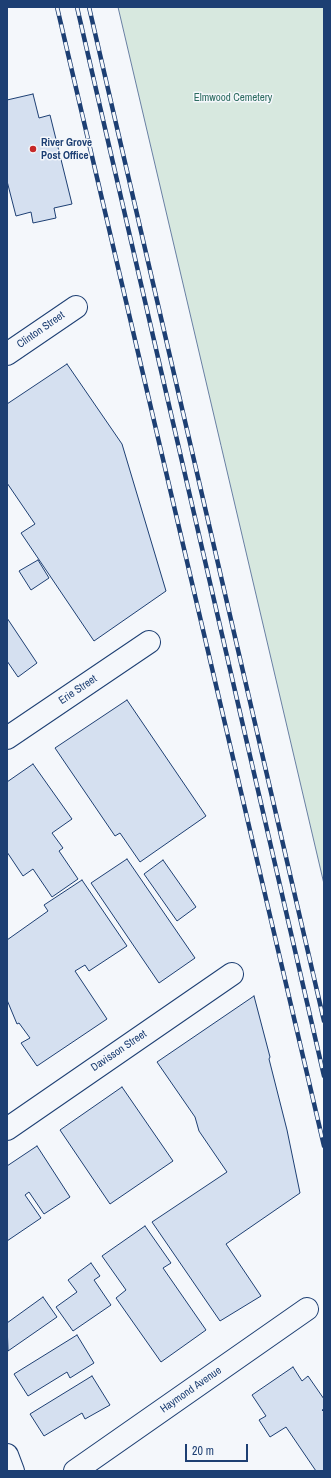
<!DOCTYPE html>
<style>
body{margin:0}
#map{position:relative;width:331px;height:1478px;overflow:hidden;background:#f4f7fb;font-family:"Archivo Narrow",sans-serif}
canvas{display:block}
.frame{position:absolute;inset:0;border:8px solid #1d3f73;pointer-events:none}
.scale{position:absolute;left:185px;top:1444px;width:63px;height:18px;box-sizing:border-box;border:2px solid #1d3f73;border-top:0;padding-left:5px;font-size:12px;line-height:14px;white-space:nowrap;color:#1d3f73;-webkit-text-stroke:3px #f4f7fb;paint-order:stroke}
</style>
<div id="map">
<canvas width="331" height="1478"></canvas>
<div class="frame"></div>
<div class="scale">20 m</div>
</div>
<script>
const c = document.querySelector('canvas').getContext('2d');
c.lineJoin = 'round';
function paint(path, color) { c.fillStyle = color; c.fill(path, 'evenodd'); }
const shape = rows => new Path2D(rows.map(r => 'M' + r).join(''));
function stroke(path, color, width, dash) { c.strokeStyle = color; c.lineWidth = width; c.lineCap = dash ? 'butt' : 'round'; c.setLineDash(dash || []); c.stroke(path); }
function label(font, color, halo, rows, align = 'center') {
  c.font = font + ' "Archivo Narrow",sans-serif'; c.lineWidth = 3; c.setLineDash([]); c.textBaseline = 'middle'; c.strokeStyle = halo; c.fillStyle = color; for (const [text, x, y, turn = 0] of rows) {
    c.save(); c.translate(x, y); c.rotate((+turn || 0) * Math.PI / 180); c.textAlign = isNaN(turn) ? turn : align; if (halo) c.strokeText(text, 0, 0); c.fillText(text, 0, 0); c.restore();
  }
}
const green = shape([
 [118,7,324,7,324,884,118,7]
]);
const building = shape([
 [33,94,39,118,50,115,72,204,54,208,56,218,33,223,31,212,16,216,7,181,7,100,33,94],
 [67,364,122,444,166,591,94,641,21,533,35,524,7,483,7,404,67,364],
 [38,560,49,578,31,590,19,571,38,560],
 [7,618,37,663,18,677,7,661,7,618],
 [127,700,206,816,140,862,120,833,115,836,55,748,127,700],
 [33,764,72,819,52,833,63,848,59,851,78,879,52,897,33,869,23,876,7,852,7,782,33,764],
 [127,859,195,958,159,983,91,883,127,859],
 [163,860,196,907,177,921,144,874,163,860],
 [82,880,127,946,89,971,85,965,75,971,107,1019,37,1066,21,1043,30,1038,19,1023,17,1024,7,1000,7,940,48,911,44,905,82,880],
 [254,996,270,1057,269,1059,287,1130,300,1193,226,1244,261,1296,220,1321,152,1222,227,1172,199,1131,195,1117,157,1062,254,996],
 [122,1087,173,1161,110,1204,60,1130,122,1087],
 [37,1146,70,1197,44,1214,29,1192,25,1195,41,1218,7,1241,7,1166,37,1146],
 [145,1226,171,1263,163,1268,206,1330,161,1362,116,1298,126,1290,102,1256,145,1226],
 [91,1263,100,1276,94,1280,111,1305,73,1331,56,1307,77,1292,68,1280,91,1263],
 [43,1297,57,1317,8,1351,7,1323,43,1297],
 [77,1335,94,1363,70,1378,67,1372,28,1396,14,1374,77,1335],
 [293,1367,302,1381,308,1376,324,1399,324,1409,322,1410,324,1412,324,1471,316,1471,286,1427,270,1437,259,1420,266,1416,252,1395,293,1367],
 [92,1376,110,1405,85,1419,82,1413,44,1436,30,1414,92,1376]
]);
const minor = shape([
 [7,354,76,307],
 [7,738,149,642],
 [7,1129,232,974],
 [75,1471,307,1309]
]);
const major = shape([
 [7,1455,13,1471]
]);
const rail = shape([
 [57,7,324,1146],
 [77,7,324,1076],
 [89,7,324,1021]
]);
const markers = [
 [33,149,4,"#c62828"]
];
const parkNames = [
 ["Elmwood Cemetery",233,98]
];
const poiNames = [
 ["River Grove",41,143],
 ["Post Office",41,156]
];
const streetNames = [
 ["Clinton Street",41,330,-35],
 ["Erie Street",78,690,-34],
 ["Davisson Street",119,1051,-34],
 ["Haymond Avenue",191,1390,-35]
];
paint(green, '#d7e8df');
stroke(green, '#687fa3', 1);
paint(building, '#d5e0f0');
stroke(building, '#1d3f73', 1);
stroke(minor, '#1d3f73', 24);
stroke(major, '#1d3f73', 24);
stroke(minor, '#f4f7fb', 22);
stroke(major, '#f4f7fb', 22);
stroke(rail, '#1d3f73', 4.5);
stroke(rail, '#f4f7fb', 3, [9]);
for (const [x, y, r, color] of markers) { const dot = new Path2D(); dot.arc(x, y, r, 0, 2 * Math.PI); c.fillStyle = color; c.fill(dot); stroke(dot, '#f4f7fb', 1.5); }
label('11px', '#2c6c60', '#f4f7fb', parkNames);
label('bold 11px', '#1d3f73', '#f4f7fb', poiNames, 'left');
label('11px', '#1d3f73', '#f4f7fb', streetNames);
</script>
